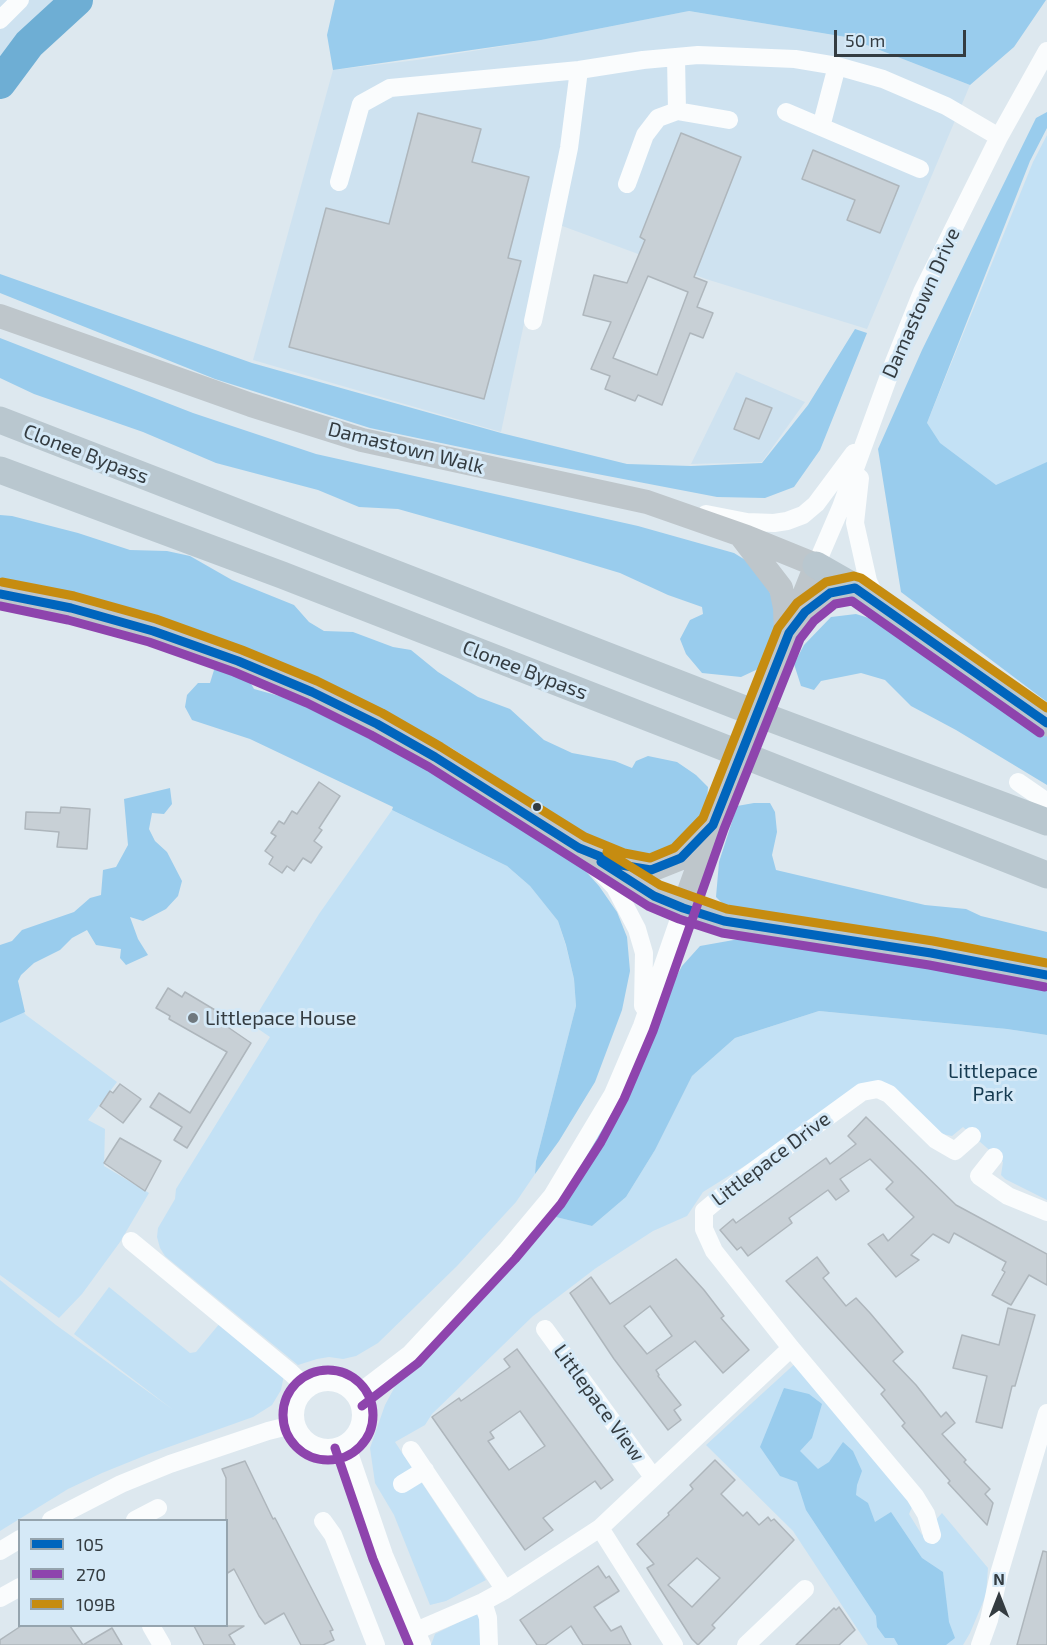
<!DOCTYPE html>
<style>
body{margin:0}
#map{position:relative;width:1047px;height:1645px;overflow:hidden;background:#dde8ef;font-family:"Exo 2",sans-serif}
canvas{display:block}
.legend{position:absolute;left:18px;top:1519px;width:210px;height:108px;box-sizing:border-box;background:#d5e9f7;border:2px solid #95a4ae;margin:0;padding:8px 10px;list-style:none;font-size:18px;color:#343c41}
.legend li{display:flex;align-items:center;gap:12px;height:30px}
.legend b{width:30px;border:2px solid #95a4ae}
.north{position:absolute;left:969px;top:1567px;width:60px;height:60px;-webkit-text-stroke:4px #d5e9f7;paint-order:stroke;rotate:0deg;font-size:16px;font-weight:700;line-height:24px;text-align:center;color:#343c41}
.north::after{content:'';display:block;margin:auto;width:21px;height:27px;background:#343c41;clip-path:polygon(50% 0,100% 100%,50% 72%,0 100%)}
.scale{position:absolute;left:834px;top:30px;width:132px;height:27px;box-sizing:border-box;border:3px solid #343c41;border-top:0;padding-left:8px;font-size:18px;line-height:21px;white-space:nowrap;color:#343c41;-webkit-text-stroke:4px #d5e9f7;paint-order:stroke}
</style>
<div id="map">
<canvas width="1047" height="1645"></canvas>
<ul class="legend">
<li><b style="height:8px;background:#0065bd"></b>105</li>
<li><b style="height:8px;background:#8e44ad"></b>270</li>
<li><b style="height:8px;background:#c68c10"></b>109B</li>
</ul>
<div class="north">N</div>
<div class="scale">50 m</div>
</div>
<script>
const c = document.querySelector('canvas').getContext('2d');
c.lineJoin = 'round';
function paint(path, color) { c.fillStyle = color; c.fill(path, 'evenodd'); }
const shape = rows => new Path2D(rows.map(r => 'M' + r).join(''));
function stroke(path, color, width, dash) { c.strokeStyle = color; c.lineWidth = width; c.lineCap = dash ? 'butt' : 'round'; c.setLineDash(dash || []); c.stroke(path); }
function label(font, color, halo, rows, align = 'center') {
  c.font = font + ' "Exo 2",sans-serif'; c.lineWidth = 6; c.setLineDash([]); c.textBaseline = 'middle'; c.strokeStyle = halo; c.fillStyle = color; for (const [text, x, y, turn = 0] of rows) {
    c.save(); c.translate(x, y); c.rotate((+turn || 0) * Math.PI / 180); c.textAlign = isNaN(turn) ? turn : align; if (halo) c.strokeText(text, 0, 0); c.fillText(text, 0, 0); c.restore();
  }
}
const built = shape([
 [0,0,63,0,0,63],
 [689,11,846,37,970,85,867,329,706,279,546,220,501,432,253,360,333,70,417,60,541,40],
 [736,372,805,402,762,462,691,464]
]);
const green = shape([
 [1047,135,1047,644,901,487,1033,162],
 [392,810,507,866,530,886,558,921,566,946,574,979,576,1006,536,1161,535,1174,516,1202,457,1266,378,1343,356,1356,343,1359,329,1357,317,1359,298,1365,165,1256,160,1248,157,1237,158,1228,175,1199,176,1189,270,1037,251,1024,319,914],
 [0,982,26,1015,117,1082,88,1120,105,1129,104,1166,149,1193,120,1242,82,1294,59,1318,0,1275],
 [819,1011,1007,1029,1047,1035,1047,1200,1005,1179,1001,1175,1003,1162,963,1127,952,1136,942,1134,879,1082,703,1192,687,1216,653,1231,596,1268,533,1316,432,1414,425,1425,395,1442,486,1580,446,1601,430,1605,394,1515,375,1483,370,1448,385,1405,399,1379,412,1364,490,1285,548,1215,592,1226,626,1197,655,1150,692,1076,735,1038],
 [0,1280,56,1325,172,1409,74,1334,109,1287,190,1353,196,1352,220,1323,284,1375,281,1390,272,1405,253,1417,149,1454,102,1473,68,1489,0,1531],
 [799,1360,914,1503,909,1514,922,1535,942,1513,988,1568,986,1595,970,1633,963,1645,868,1645,793,1531,706,1445],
 [475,1614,480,1617,483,1645,431,1645,435,1634]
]);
const forest = shape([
 [335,0,1046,0,1014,47,970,85,846,37,689,11,541,40,333,70,327,35],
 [1047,112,1047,128,1030,161,927,423,940,443,996,485,1047,462,1047,702,901,592,878,449,922,350,1036,118],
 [0,274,252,363,501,433,627,464,691,466,762,463,808,405,855,329,867,333,820,450,794,487,765,498,717,497,498,455,370,428,215,379,0,293],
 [0,338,193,413,316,454,638,526,734,553,760,569,775,605,776,632,767,656,758,669,741,677,702,673,686,654,680,639,690,620,703,614,702,607,668,595,620,573,547,551,398,509,359,507,318,490,216,463,143,432,34,394,0,378],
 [0,515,12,516,78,533,130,550,167,551,190,556,232,580,294,605,309,622,324,631,353,632,393,647,411,650,438,672,478,697,510,709,544,740,572,753,615,761,632,768,636,761,648,756,677,762,696,775,708,787,707,802,699,820,681,839,654,859,615,853,453,749,351,694,198,630,72,595,0,581],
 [856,614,891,625,1047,736,1047,785,956,730,911,706,885,680,861,673,821,681,814,690,801,686,794,664,804,645,831,617],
 [220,666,245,673,254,689,305,703,383,739,572,856,599,886,617,912,627,937,630,971,622,1010,595,1082,559,1141,535,1174,536,1161,576,1006,574,979,566,945,558,921,530,886,507,866,392,810,393,807,250,739,192,720,185,707,187,695,198,683,210,683,214,670],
 [170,788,172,804,164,814,152,813,149,829,155,841,167,852,182,881,178,896,166,909,143,921,130,917,138,939,148,955,126,965,120,958,121,949,96,945,87,930,72,938,60,950,34,963,21,975,18,981,25,1012,0,1023,0,945,12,941,22,930,74,912,90,898,101,895,103,870,116,867,128,845,124,799],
 [754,803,770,803,775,812,777,832,772,855,776,870,925,905,966,909,981,916,1047,932,1047,966,731,912,716,897,719,862,737,806],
 [756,936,1047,985,1047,1035,1007,1029,819,1011,735,1038,692,1076,655,1150,626,1197,592,1226,548,1215,571,1184,597,1138,644,1037,682,966,700,946],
 [784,1388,809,1394,822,1404,812,1438,800,1451,818,1469,829,1462,843,1442,853,1451,862,1471,857,1485,856,1495,868,1503,875,1522,891,1512,922,1558,943,1572,949,1622,955,1638,946,1645,898,1645,894,1638,885,1638,877,1627,876,1616,806,1510,797,1482,780,1476,760,1447]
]);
const river = shape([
 [0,83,29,44,77,0]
]);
const building = shape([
 [418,113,481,129,472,162,529,177,508,258,521,261,484,399,289,347,326,208,389,224,418,113],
 [681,133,741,157,694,277,707,282,697,307,713,313,703,338,690,333,662,405,638,395,635,401,605,389,610,376,591,369,611,322,583,315,594,275,627,283,645,240,640,237,681,133],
 [648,276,688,292,657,375,613,358,648,276],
 [813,150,899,186,880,233,847,220,855,200,802,179,813,150],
 [746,398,772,408,759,439,734,429,746,398],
 [319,782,340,796,319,828,322,830,314,841,322,847,311,863,303,858,294,871,287,866,282,873,269,864,273,857,265,851,276,836,271,833,279,821,284,824,292,811,297,814,319,782],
 [61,807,90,809,87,849,57,847,59,832,25,829,26,812,60,813,61,807],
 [168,988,182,997,185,992,220,1013,216,1019,251,1043,187,1148,174,1140,182,1127,150,1107,159,1093,190,1113,227,1052,169,1019,170,1016,156,1008,168,988],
 [120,1084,141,1099,123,1123,100,1106,110,1091,113,1093,120,1084],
 [866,1117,956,1205,1047,1254,1047,1285,1029,1275,1011,1305,992,1295,1005,1272,1002,1270,1006,1262,954,1233,949,1243,933,1234,911,1255,919,1260,896,1277,868,1244,883,1234,888,1241,914,1217,886,1189,893,1182,870,1159,840,1179,849,1191,836,1200,828,1190,789,1218,792,1223,748,1256,741,1247,737,1250,720,1230,733,1219,736,1223,826,1158,830,1164,856,1144,848,1136,866,1117],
 [120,1138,161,1161,145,1191,104,1163,120,1138],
 [817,1257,829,1273,823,1278,846,1306,856,1298,870,1313,903,1352,893,1361,916,1385,941,1417,946,1412,955,1423,942,1434,966,1460,964,1462,990,1489,985,1494,993,1503,987,1525,948,1483,950,1481,902,1426,905,1423,881,1394,885,1390,786,1281,817,1257],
 [676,1259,704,1290,724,1316,721,1318,749,1350,723,1373,695,1341,656,1370,659,1375,658,1376,681,1405,674,1410,681,1420,668,1430,614,1359,570,1293,591,1277,610,1304,676,1259],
 [650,1306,672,1336,647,1354,624,1326,650,1306],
 [1008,1308,1035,1315,1015,1386,1012,1386,1002,1428,976,1422,987,1376,953,1368,962,1335,999,1345,1008,1308],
 [517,1349,613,1480,601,1489,595,1481,543,1518,553,1530,525,1550,432,1417,459,1398,461,1401,510,1367,504,1359,517,1349],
 [520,1411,545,1446,509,1470,488,1441,494,1438,490,1432,520,1411],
 [715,1460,735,1480,721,1494,743,1516,747,1512,759,1525,768,1517,771,1521,774,1519,794,1540,712,1625,715,1628,698,1645,692,1639,647,1568,654,1564,637,1544,669,1515,668,1513,693,1489,690,1485,715,1460],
 [697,1558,720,1578,692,1607,668,1585,697,1558],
 [245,1461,273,1519,275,1518,333,1630,330,1631,334,1640,323,1645,301,1645,284,1613,265,1624,259,1616,234,1569,226,1574,226,1478,222,1469,245,1461],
 [1043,1551,1047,1552,1047,1645,1017,1645,1043,1551],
 [598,1566,606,1578,609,1576,619,1591,594,1607,611,1631,621,1626,631,1645,583,1645,571,1626,545,1645,537,1645,520,1620,598,1566],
 [839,1607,855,1630,839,1645,796,1645,834,1608,836,1610,839,1607],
 [21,1626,70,1626,83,1645,112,1628,122,1645,0,1645,0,1640,21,1626],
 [194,1626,244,1626,229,1635,235,1645,204,1645,194,1626]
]);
const minor = shape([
 [0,20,20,0],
 [676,57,677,111],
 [786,112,920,169],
 [821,127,837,66],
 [339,182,361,104,390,88,579,70,643,60,698,55,795,59,837,66,883,79,946,106,999,137],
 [627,184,645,135,658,118,677,111,729,120],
 [533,321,569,148,579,70],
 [860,478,855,523,868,581,878,602],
 [706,514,747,522,774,523,787,521,803,515,816,504,854,453],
 [816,565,841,507,894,362,922,292,999,137,1047,51],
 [1018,782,1047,802],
 [594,865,615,887,637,929,644,953,643,1006],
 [994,1157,979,1176,1008,1196,1047,1212],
 [131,1241,291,1373,308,1389],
 [545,1329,653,1477],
 '295 1415a33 33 0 1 1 66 0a33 33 0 1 1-66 0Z',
 [355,1396,410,1354,506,1251,552,1196,613,1094,642,1026,683,908],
 [346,1444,384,1555,422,1645],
 [411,1450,505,1590],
 [402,1484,425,1470],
 [51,1520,121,1484,170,1464,268,1431,296,1424],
 [135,1520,158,1508],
 [323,1521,333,1535,376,1645],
 [600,1528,674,1645],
 [932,1535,926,1514,915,1496,791,1348,714,1251,704,1229,704,1211,741,1180,862,1092,878,1089,889,1094,936,1140,955,1151,972,1136],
 [0,1551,20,1539],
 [0,1598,20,1587],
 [483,1602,488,1618,489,1645],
 [151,1626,162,1645],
 [416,1631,483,1602,505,1590,600,1528,791,1348],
 [746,1645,805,1589],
 [980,1645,989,1620,999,1574,1047,1413]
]);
const major = shape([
 [0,316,251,405,362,440,647,502,747,537,816,565,713,825,683,908,654,896,435,757,377,724,312,692,238,661,153,631,71,608,0,594],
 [741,536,781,588,785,608,786,634],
 [798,622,815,603,830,593,855,588],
 [612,862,621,865,651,870,681,858,707,831]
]);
const highway = shape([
 [0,420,737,706,1047,822],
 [0,470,282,575,677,729,1047,875],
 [816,565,851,585,1047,723],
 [683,908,724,921,931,953,1047,975]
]);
const bus1 = shape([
 [0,594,71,608,153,631,238,661,312,692,377,724,435,757,579,848,621,865,651,870,681,858,713,825,789,633,805,612,830,593,855,588,1047,723],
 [601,862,654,896,683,908,724,921,931,953,1047,975]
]);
const bus2 = shape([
 [0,606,68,620,149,642,234,672,307,703,371,735,429,767,648,906,679,919,722,933,929,965,1045,987],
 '283 1415a45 45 0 1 1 90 0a45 45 0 1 1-90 0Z',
 [362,1406,418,1363,515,1259,561,1204,601,1142,624,1099,653,1031,724,829,800,639,814,621,835,604,852,601,1040,733],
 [335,1448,373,1559,409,1645]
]);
const bus3 = shape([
 [2,582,74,596,156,619,242,650,317,681,382,713,441,747,585,837,624,853,650,858,674,848,703,818,778,628,797,603,826,582,854,576,861,578,1047,708],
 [607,852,660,885,727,909,933,941,1047,963]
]);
const markers = [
 [537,807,5,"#343c41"],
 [193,1018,6,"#6f787e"]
];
const streetNames = [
 ["Damastown Drive",921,303,-66],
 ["Damastown Walk",406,448,14],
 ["Clonee Bypass",86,454,21],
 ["Clonee Bypass",525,670,21],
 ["Littlepace Drive",771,1159,-37],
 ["Littlepace View",599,1403,54]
];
const poiNames = [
 ["Littlepace House",205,1018]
];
const parkNames = [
 ["Littlepace",993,1071],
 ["Park",993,1094]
];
paint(built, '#cee2f0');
paint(green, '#c3e1f5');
paint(forest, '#99cced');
stroke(river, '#6eaed4', 32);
paint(building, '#c8d0d6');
stroke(building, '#aeb6bc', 1.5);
stroke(minor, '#fafcfd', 18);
stroke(major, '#bec6cb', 24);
stroke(highway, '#b9c7cf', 27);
stroke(bus1, '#0065bd', 9);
stroke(bus2, '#8e44ad', 9);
stroke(bus3, '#c68c10', 9);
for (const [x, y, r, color] of markers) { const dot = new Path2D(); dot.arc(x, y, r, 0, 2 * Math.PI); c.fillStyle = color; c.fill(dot); stroke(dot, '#d5e9f7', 2); }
label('20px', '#343c41', '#d5e9f7', streetNames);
label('20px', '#343c41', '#d5e9f7', poiNames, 'left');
label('20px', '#163b51', '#d5e9f7', parkNames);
</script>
